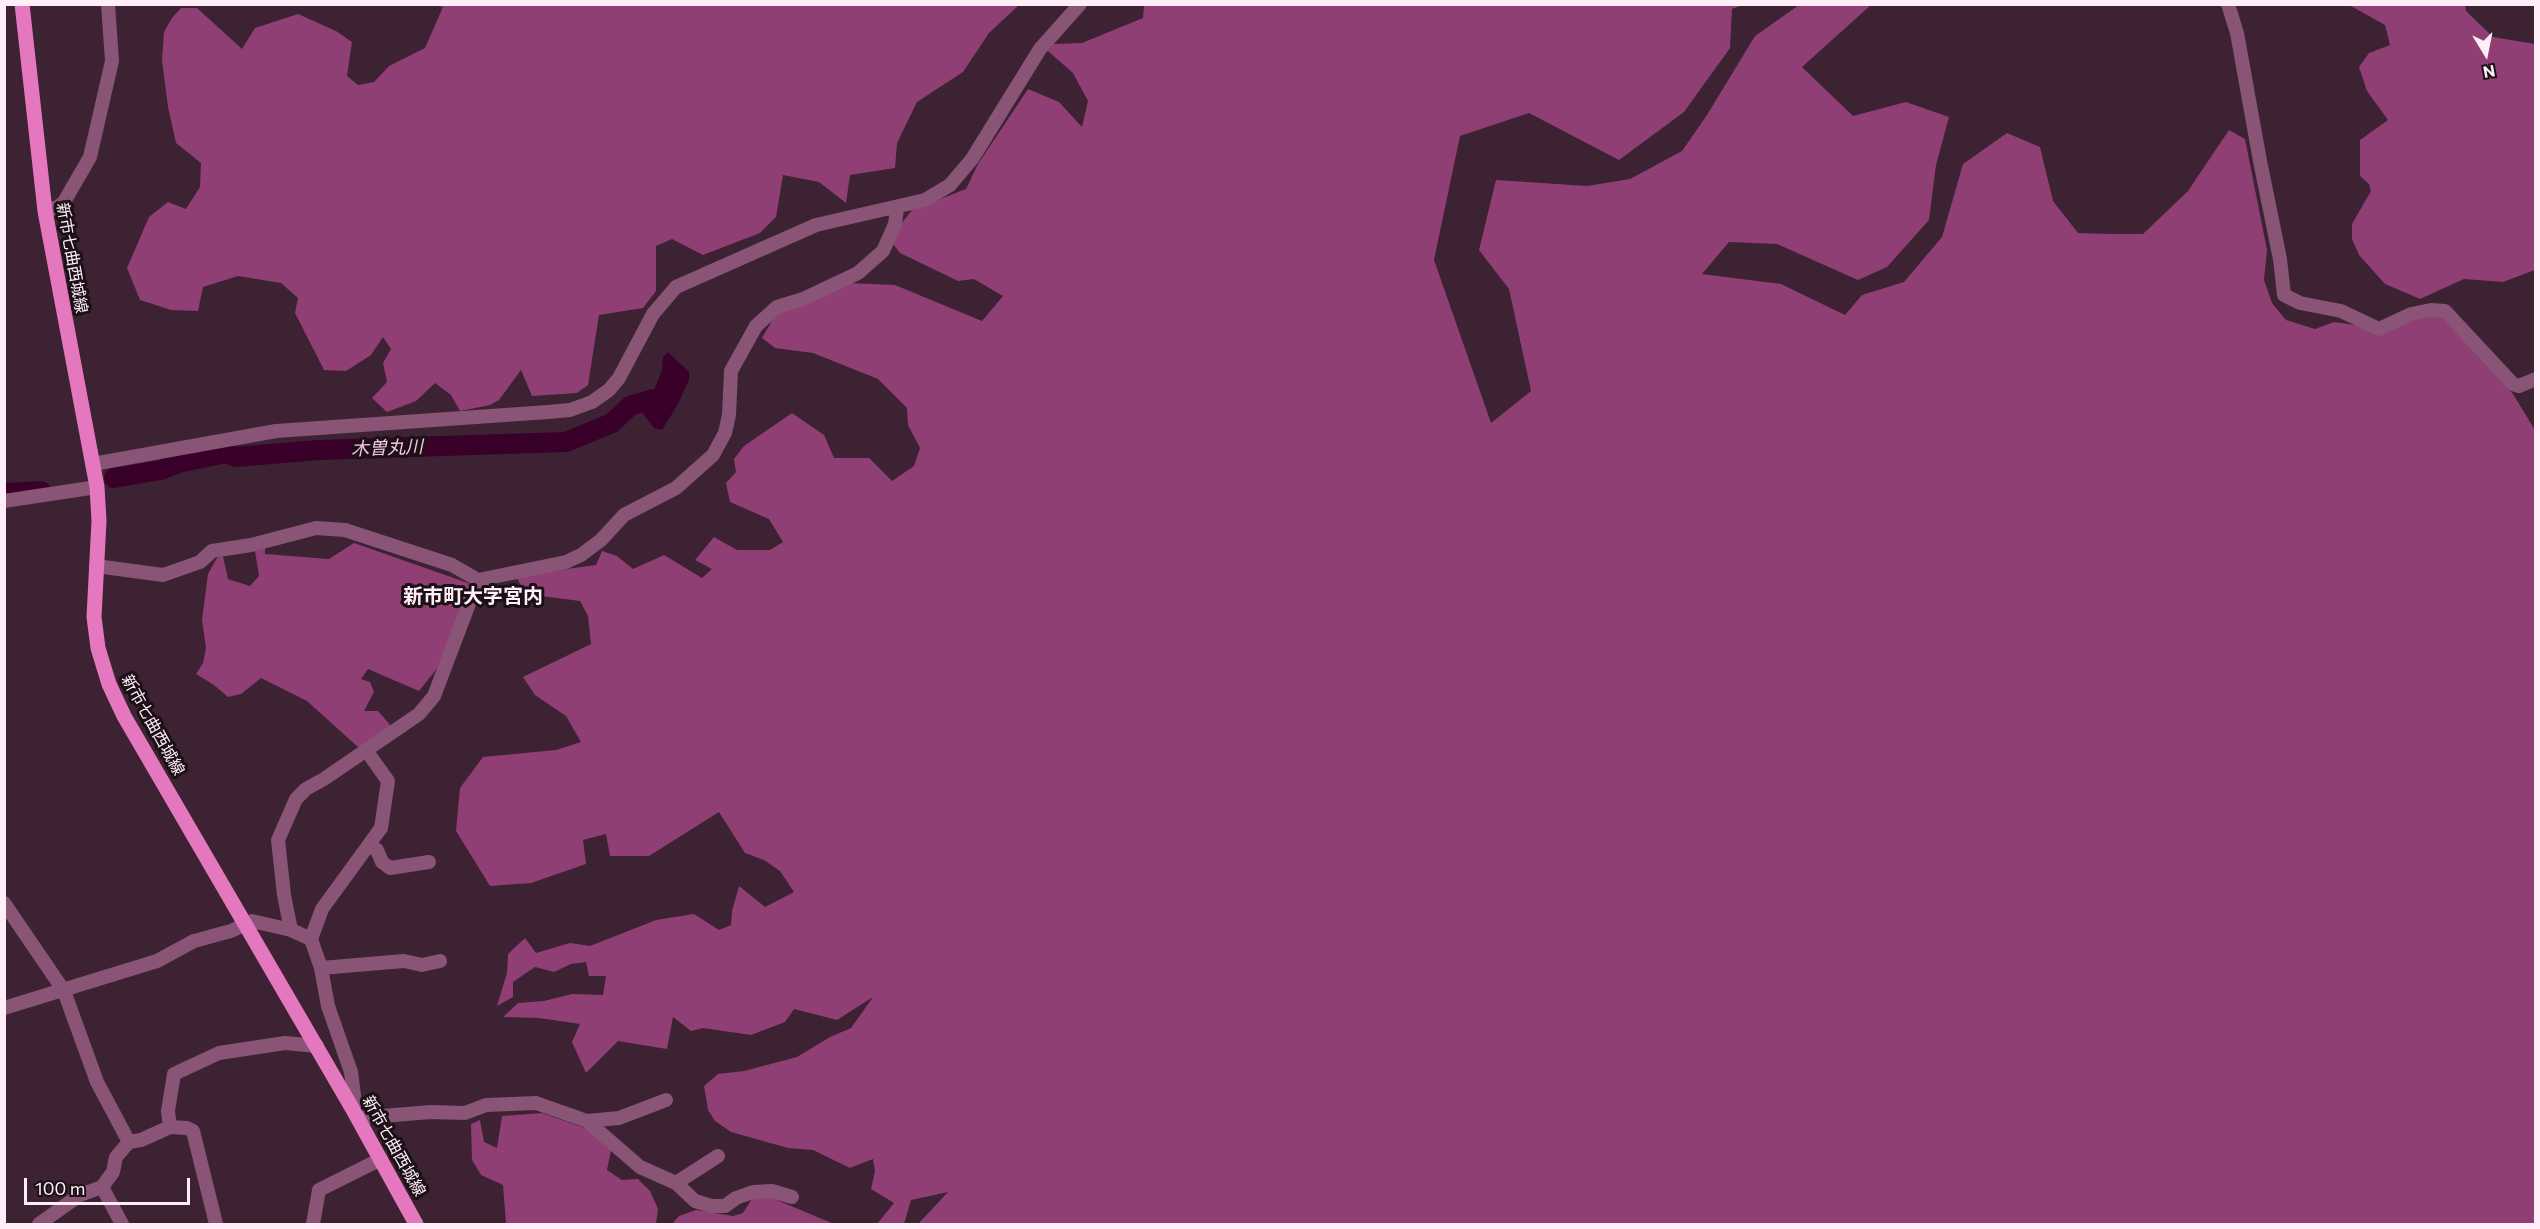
<!DOCTYPE html>
<meta charset="utf-8">
<style>
body{margin:0}
#map{position:relative;width:2540px;height:1229px;overflow:hidden;background:#3c2232;font-family:Commissioner,sans-serif}
canvas{display:block}
.frame{position:absolute;inset:0;border:6px solid #ffedf7;pointer-events:none}
.north{position:absolute;left:2456px;top:24px;width:60px;height:60px;-webkit-text-stroke:4px #1c1017;paint-order:stroke;rotate:170deg;font-size:16px;font-weight:700;line-height:24px;text-align:center;color:#ffedf7}
.north::after{content:'';display:block;margin:auto;width:21px;height:27px;background:#ffedf7;clip-path:polygon(50% 0,100% 100%,50% 72%,0 100%)}
.scale{position:absolute;left:24px;top:1178px;width:166px;height:27px;box-sizing:border-box;border:3px solid #ffedf7;border-top:0;padding-left:8px;font-size:18px;line-height:21px;white-space:nowrap;color:#ffedf7;-webkit-text-stroke:4px #1c1017;paint-order:stroke}
</style>
<div id="map">
<canvas width="2540" height="1229"></canvas>
<div class="frame"></div>
<div class="north">N</div>
<div class="scale">100 m</div>
</div>
<script>
const c = document.querySelector('canvas').getContext('2d');
c.lineJoin = 'round';
function paint(path, color) { c.fillStyle = color; c.fill(path, 'evenodd'); }
const shape = rows => new Path2D(rows.map(r => 'M' + r).join(''));
function stroke(path, color, width, dash) { c.strokeStyle = color; c.lineWidth = width; c.lineCap = dash ? 'butt' : 'round'; c.setLineDash(dash || []); c.stroke(path); }
function label(font, color, halo, rows, align = 'center') {
  c.font = font + ' Commissioner,"Noto Sans JP",sans-serif'; c.lineWidth = 6; c.setLineDash([]); c.textBaseline = 'middle'; c.strokeStyle = halo; c.fillStyle = color; for (const [text, x, y, turn = 0] of rows) {
    c.save(); c.translate(x, y); c.rotate((+turn || 0) * Math.PI / 180); c.textAlign = isNaN(turn) ? turn : align; if (halo) c.strokeText(text, 0, 0); c.fillText(text, 0, 0); c.restore();
  }
}
const forest = shape([
 [1872,4,1802,67,1853,116,1906,102,1949,117,1936,165,1929,220,1887,267,1858,280,1777,244,1729,242,1702,274,1781,284,1845,315,1862,295,1904,282,1942,237,1963,164,2007,133,2040,147,2053,201,2078,233,2109,234,2143,234,2188,191,2229,130,2245,139,2267,250,2264,280,2272,303,2286,320,2315,329,2334,322,2362,326,2382,334,2413,319,2436,313,2447,317,2513,394,2535,430,2535,1224,918,1224,948,1192,911,1200,904,1224,877,1224,894,1203,871,1189,875,1171,873,1159,850,1168,813,1150,788,1148,731,1132,715,1121,708,1110,704,1086,718,1074,744,1071,797,1057,830,1037,851,1028,873,997,837,1020,794,1009,785,1022,751,1035,703,1028,691,1031,673,1017,667,1049,618,1041,586,1073,572,1042,580,1024,539,1018,503,1017,518,1003,544,1001,572,994,603,995,606,976,589,976,586,962,571,964,554,972,535,967,513,982,513,997,497,1006,507,973,508,954,525,938,536,953,570,943,590,946,656,920,694,914,719,930,731,925,732,911,739,886,765,907,794,892,780,871,764,860,745,853,719,812,649,856,610,856,606,834,583,840,586,864,531,883,490,886,456,831,460,788,483,757,556,750,581,742,566,716,535,695,523,677,591,644,588,616,580,601,525,594,516,576,596,565,602,551,617,556,633,569,664,555,702,578,712,569,695,560,714,537,737,550,770,550,783,542,769,519,730,502,726,483,736,472,734,459,744,446,792,413,824,435,834,458,869,458,892,481,914,466,920,448,908,425,907,408,878,379,813,353,775,348,762,338,776,314,848,283,895,285,982,321,1003,296,974,279,958,281,900,253,893,244,897,229,912,210,966,189,978,164,1028,89,1059,102,1082,127,1088,101,1073,73,1048,51,1053,44,1082,43,1143,18,1144,5,1742,5,1732,9,1730,48,1684,112,1619,160,1529,113,1460,136,1434,260,1491,423,1531,391,1509,289,1479,250,1496,180,1587,186,1630,179,1682,151,1707,115,1755,36,1799,5],
 [435,5,1019,5,989,33,963,72,917,102,897,143,895,168,850,175,846,203,819,182,783,175,776,217,760,233,703,255,672,239,656,246,656,291,643,308,599,315,588,385,577,393,532,396,521,370,499,400,490,405,460,411,451,395,435,383,416,401,387,412,372,398,387,382,383,363,391,349,383,337,371,355,346,371,324,370,295,313,298,298,281,283,238,276,203,287,198,311,171,310,140,300,127,268,149,217,168,202,186,209,200,187,201,163,176,143,168,107,162,60,164,32,172,18,181,8,197,8,242,49,255,28,298,14,336,31,352,42,347,76,358,85,374,82,389,66,425,48,443,7],
 [2349,5,2465,5,2466,11,2493,37,2535,44,2535,270,2503,282,2464,279,2420,299,2385,284,2359,255,2352,239,2352,224,2371,191,2369,184,2360,176,2360,140,2388,120,2367,91,2359,67,2369,53,2390,45,2385,25],
 [354,543,468,583,470,588,439,666,419,691,368,669,361,679,370,682,374,692,364,711,378,711,391,726,359,748,307,701,261,678,241,694,228,697,214,685,196,674,203,663,206,648,202,620,208,574,217,558,223,556,228,579,250,586,259,576,255,551,265,547,265,554,329,559],
 [542,1113,599,1133,611,1150,607,1170,622,1180,638,1179,650,1191,658,1209,656,1224,506,1224,503,1185,481,1175,472,1160,471,1124,480,1120,484,1142,497,1148,502,1116],
 [753,1197,772,1198,834,1224,672,1224,679,1216,696,1210,733,1216,743,1213]
]);
const water = shape([
 [668,352,689,372,689,380,678,404,662,430,654,428,640,410,650,400,662,370,663,357]
]);
const river = shape([
 [114,478,161,470,178,463,226,453,236,457,318,450,566,442,612,423,630,406,653,399],
 [4,493,41,491]
]);
const minor = shape([
 [2228,4,2237,33,2260,161,2280,259,2284,295,2300,303,2341,311,2379,329,2411,314,2431,310,2445,311,2513,384,2519,386,2536,379],
 [45,211,58,207,64,202,90,157,112,61,108,4],
 [93,464,276,431,548,412,570,410,592,402,609,390,619,378,653,314,676,287,816,225,925,200,950,185,972,159,1040,49,1080,4],
 [4,501,97,487],
 [96,566,163,575,200,562,212,551,251,545,316,528,345,530,452,565,478,580,566,562,581,555,601,540,624,515,676,488,713,455,725,433,729,415,731,371,756,326,777,307,803,299,858,273,883,251,895,224,897,209],
 [369,845,377,850,382,862,390,868,429,862],
 [4,903,64,991,97,1082,129,1142],
 [291,930,284,895,278,840,296,799,306,789,324,779,419,714,434,696,478,580],
 [311,939,322,909,381,828,388,781,366,750],
 [321,968,404,961,422,965,440,961],
 [4,1008,157,961,194,941,231,931,252,921,291,930,311,939,321,968,328,1006,351,1072,355,1103,352,1108],
 [358,1118,431,1112,465,1113,486,1105,536,1103,587,1121,640,1167,676,1183,718,1156],
 [587,1121,619,1118,666,1100],
 [170,1127,168,1111,174,1074,219,1053,285,1043,317,1046],
 [676,1183,695,1201,711,1206,725,1206,736,1198,753,1192,772,1191,792,1197],
 [102,1187,122,1224],
 [39,1224,80,1195,102,1187,113,1172,116,1157,129,1142,141,1140,170,1127,187,1128,193,1131,216,1224],
 [313,1224,319,1190,381,1159]
]);
const major = shape([
 [22,4,45,211,97,487,99,521,94,617,98,648,109,684,124,716,352,1108,416,1224]
]);
const streetNames = [
 ["新市七曲西城線",72,258,80],
 ["新市七曲西城線",153,725,61],
 ["新市七曲西城線",394,1146,61]
];
const waterNames = [
 ["木曽丸川",387,448,-2]
];
const quarterNames = [
 ["新市町大字宮内",473,596]
];
paint(forest, '#8f3f74');
paint(water, '#390029');
stroke(river, '#390029', 20);
stroke(minor, '#895475', 14);
stroke(major, '#e577bf', 15);
label('16px', '#ffedf7', '#1c1017', streetNames);
label('italic 18px', '#f5c7e2', '#1c1017', waterNames);
label('bold 20px', '#ffedf7', '#1c1017', quarterNames);
</script>
